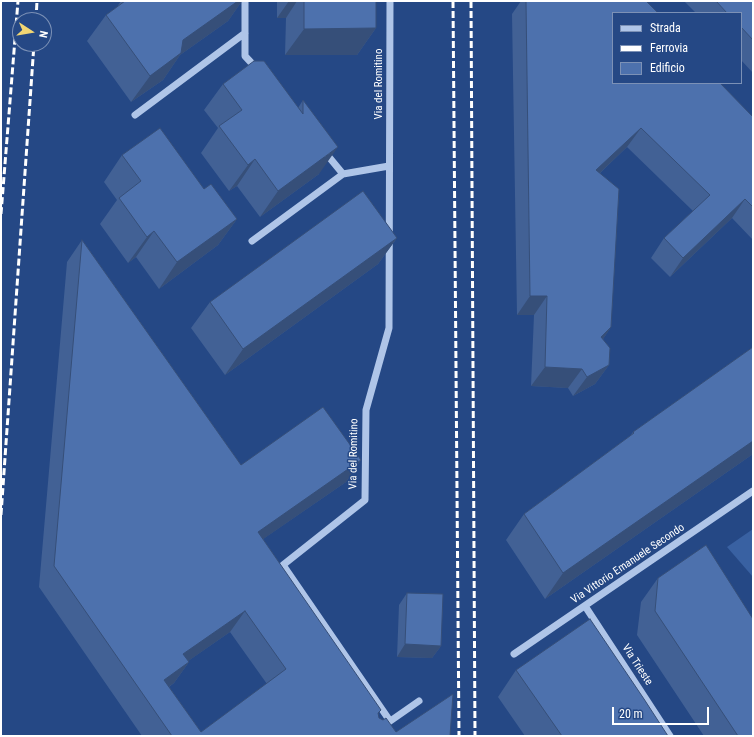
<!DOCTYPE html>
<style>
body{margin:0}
#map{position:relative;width:754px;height:737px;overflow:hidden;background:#254885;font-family:"Roboto Condensed",sans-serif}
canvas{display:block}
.frame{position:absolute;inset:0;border:2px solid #fff;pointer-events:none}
.legend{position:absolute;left:612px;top:12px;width:130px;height:72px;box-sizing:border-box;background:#254885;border:1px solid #7c91b6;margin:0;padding:5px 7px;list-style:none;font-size:12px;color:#fff}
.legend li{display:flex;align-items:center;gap:8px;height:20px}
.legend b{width:20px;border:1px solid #7c91b6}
.north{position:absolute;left:12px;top:12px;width:40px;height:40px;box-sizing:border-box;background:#254885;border:1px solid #7c91b6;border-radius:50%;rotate:102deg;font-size:11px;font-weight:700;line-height:16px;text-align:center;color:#fff}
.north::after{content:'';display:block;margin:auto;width:14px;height:18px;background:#f2d673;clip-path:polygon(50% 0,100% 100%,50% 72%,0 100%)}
.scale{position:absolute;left:612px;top:707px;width:97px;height:18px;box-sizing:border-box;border:2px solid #fff;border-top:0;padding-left:5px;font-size:12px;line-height:14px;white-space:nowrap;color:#fff;-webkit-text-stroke:3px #254885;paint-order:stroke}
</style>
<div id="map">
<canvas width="754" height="737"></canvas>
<div class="frame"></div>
<ul class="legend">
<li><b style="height:5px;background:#afc5e8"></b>Strada</li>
<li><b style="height:5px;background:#fff"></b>Ferrovia</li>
<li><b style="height:11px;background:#4d71ad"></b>Edificio</li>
</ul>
<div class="north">N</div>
<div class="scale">20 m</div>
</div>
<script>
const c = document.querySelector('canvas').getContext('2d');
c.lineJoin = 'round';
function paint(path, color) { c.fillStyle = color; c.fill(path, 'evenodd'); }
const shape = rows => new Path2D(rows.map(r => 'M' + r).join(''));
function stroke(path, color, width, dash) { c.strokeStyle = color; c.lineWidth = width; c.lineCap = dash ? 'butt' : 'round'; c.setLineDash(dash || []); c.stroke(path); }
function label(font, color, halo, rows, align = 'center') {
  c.font = font + ' "Roboto Condensed",sans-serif'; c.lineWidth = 3; c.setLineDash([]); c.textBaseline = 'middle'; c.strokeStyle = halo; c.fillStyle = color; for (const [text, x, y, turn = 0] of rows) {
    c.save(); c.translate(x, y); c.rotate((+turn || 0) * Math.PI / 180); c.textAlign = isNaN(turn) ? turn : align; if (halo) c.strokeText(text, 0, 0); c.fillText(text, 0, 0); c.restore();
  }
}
const green = shape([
 [753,529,753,577,727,547]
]);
const minor = shape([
 [245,1,245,56,258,70],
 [135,115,245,33],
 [324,151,343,174,389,166],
 [252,241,343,174],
 [585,606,670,736],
 [514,654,753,491],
 [390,721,283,565,365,500,366,410,389,328,390,1],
 [386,724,419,701]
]);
const rail = shape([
 [453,1,459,736],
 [471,1,475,736],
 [36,20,37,1],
 [1,214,18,1],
 [1,515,34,44]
]);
const wall = shape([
 [121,1,242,1,228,21,180,55,163,80,131,102,87,41,106,15,117,7],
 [277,1,376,1,376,28,357,55,285,55,286,18,277,18],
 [521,1,646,1,613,13,753,117,753,240,732,218,670,277,651,258,664,238,693,211,627,147,600,173,611,327,603,339,609,365,595,384,573,396,568,388,531,386,534,315,517,315,512,14],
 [684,1,753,1,753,73,741,60,741,13,696,13],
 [223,84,298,108,303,100,319,174,260,217,237,186,229,191,201,153,218,128,204,110],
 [122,155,204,189,237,219,218,245,159,289,136,257,128,263,100,224,117,200,104,182],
 [397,238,378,264,225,375,191,328,210,302],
 [82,240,241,465,361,460,346,482,263,539,378,713,379,718,396,732,450,736,142,736,39,587,67,262],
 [230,632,267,684,201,732,169,687,174,683,189,662,188,661],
 [753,347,753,454,545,599,506,540,524,514,630,436,633,432],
 [658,578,753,736,704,736,637,635,641,602],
 [407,593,441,646,432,658,397,657,399,605],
 [516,670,668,736,525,736,498,697]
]);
const shadedWall = shape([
 [238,1,242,1,228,21,180,55,163,80,131,102,150,76,183,40],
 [289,1,297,1,286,18,277,18],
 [376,28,357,55,285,55,304,29],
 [641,128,627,147,583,189,596,170],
 [338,147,319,174,260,217,278,191],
 [255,159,237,186,229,191,248,165],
 [745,199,732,218,670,277,683,258],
 [237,219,218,245,159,289,177,262],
 [154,231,136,257,128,263,147,237],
 [397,238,378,264,225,375,243,349],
 [530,296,547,296,534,315,517,315],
 [611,327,598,347,601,337],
 [609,365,595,384,573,396,587,377],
 [545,367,582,369,568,388,531,386],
 [753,441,753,454,545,599,563,573],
 [361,460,346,482,243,553,258,532],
 [245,611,230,632,168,675,183,654],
 [405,644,441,646,432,658,397,657],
 [189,662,174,683,149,701,164,680]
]);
const building = shape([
 [125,1,238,1,183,40,181,53,150,76,106,15,125,1],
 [304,1,376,1,376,28,304,29,304,1],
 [526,1,646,1,658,13,613,13,613,83,720,83,753,117,753,207,745,199,683,258,664,238,710,195,641,128,596,170,619,189,611,327,601,337,610,348,609,365,587,377,582,369,545,367,547,296,530,296,526,1],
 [716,1,753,1,753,40,741,27,741,13,727,13,716,1],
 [254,61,264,61,303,114,303,100,338,147,278,191,255,159,248,165,219,126,242,110,223,84,254,61],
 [160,128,204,189,211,184,237,219,177,262,154,231,147,237,119,198,141,181,122,155,160,128],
 [363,191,397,238,243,349,210,302,363,191],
 [82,240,241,465,323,407,361,460,258,532,381,710,378,713,379,718,383,720,386,718,396,732,453,694,450,736,172,736,54,566,82,240],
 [245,611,286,669,201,732,164,680,189,662,183,654,245,611],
 [753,347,753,441,563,573,524,514,634,433,633,432,753,347],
 [706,545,753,619,753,736,738,736,655,611,658,578,706,545],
 [407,593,443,594,441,646,405,644,407,593],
 [590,619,644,699,668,736,562,736,516,670,590,619]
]);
const streetNames = [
 ["Via del Romitino",379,84,-90],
 ["Via del Romitino",354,454,-89],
 ["Via Vittorio Emanuele Secondo",628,564,-34],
 ["Via Trieste",637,665,57]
];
paint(green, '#3961a2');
stroke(minor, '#afc5e8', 7);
stroke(rail, '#fff', 3, [7, 3]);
paint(wall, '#426195');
paint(shadedWall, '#364f79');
paint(building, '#4d71ad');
stroke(building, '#364f79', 1);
label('11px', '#fff', '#254885', streetNames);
</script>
